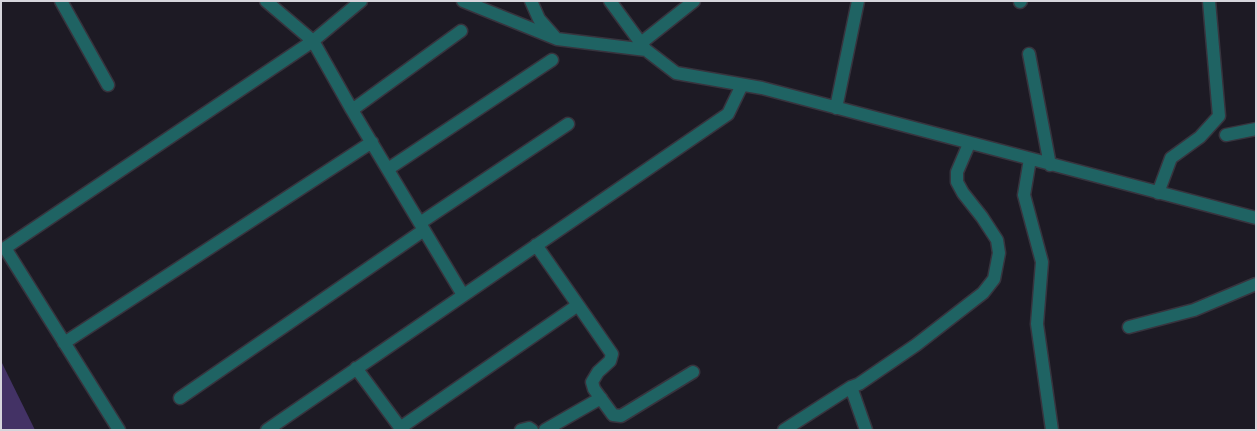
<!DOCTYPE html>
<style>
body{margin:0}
#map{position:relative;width:1257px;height:431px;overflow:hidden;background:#1d1a24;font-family:"IBM Plex Sans",sans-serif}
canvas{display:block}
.frame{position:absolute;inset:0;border:2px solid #d6d5dc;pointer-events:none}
</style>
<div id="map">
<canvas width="1257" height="431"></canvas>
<div class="frame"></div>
</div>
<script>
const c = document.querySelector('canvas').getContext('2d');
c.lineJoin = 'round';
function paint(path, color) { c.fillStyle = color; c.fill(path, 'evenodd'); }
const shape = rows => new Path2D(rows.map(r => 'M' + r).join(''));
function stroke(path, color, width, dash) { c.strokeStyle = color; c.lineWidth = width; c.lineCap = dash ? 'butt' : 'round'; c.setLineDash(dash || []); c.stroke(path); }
const building = shape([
 [1,361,35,430,1,430]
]);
const minor = shape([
 [61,1,108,85],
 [463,1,557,39,646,50],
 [531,1,539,19,554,36],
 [610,1,646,50,676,73,762,88,1256,218],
 [1020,2,1021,1],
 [461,31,352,110,463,295],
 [641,43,694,1],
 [1029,54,1050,165],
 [836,108,858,1],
 [352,110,313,41,361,1],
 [1226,135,1256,129],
 [1030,159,1024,195,1042,262,1037,324,1052,430],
 [388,169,552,60],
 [1158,193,1171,158,1200,137,1219,116,1209,1],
 [420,223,568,124],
 [578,305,612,354,610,361,598,372,592,382,594,389,613,415,621,416,693,372],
 [1129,327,1194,310,1256,284],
 [64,343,372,142],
 [356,368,402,430],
 [851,387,866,430],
 [180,398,424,230],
 [400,428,578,305,536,245],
 [119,430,5,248,313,41,266,1],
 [267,430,728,114,742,85],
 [521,430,529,428,532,430],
 [545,430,601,398],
 [784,430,851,387,859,384,916,345,983,293,994,279,999,253,997,240,982,217,963,193,957,182,957,172,969,144]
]);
paint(building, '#433265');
stroke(minor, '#37343e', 15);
stroke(minor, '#1f6363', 12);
</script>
